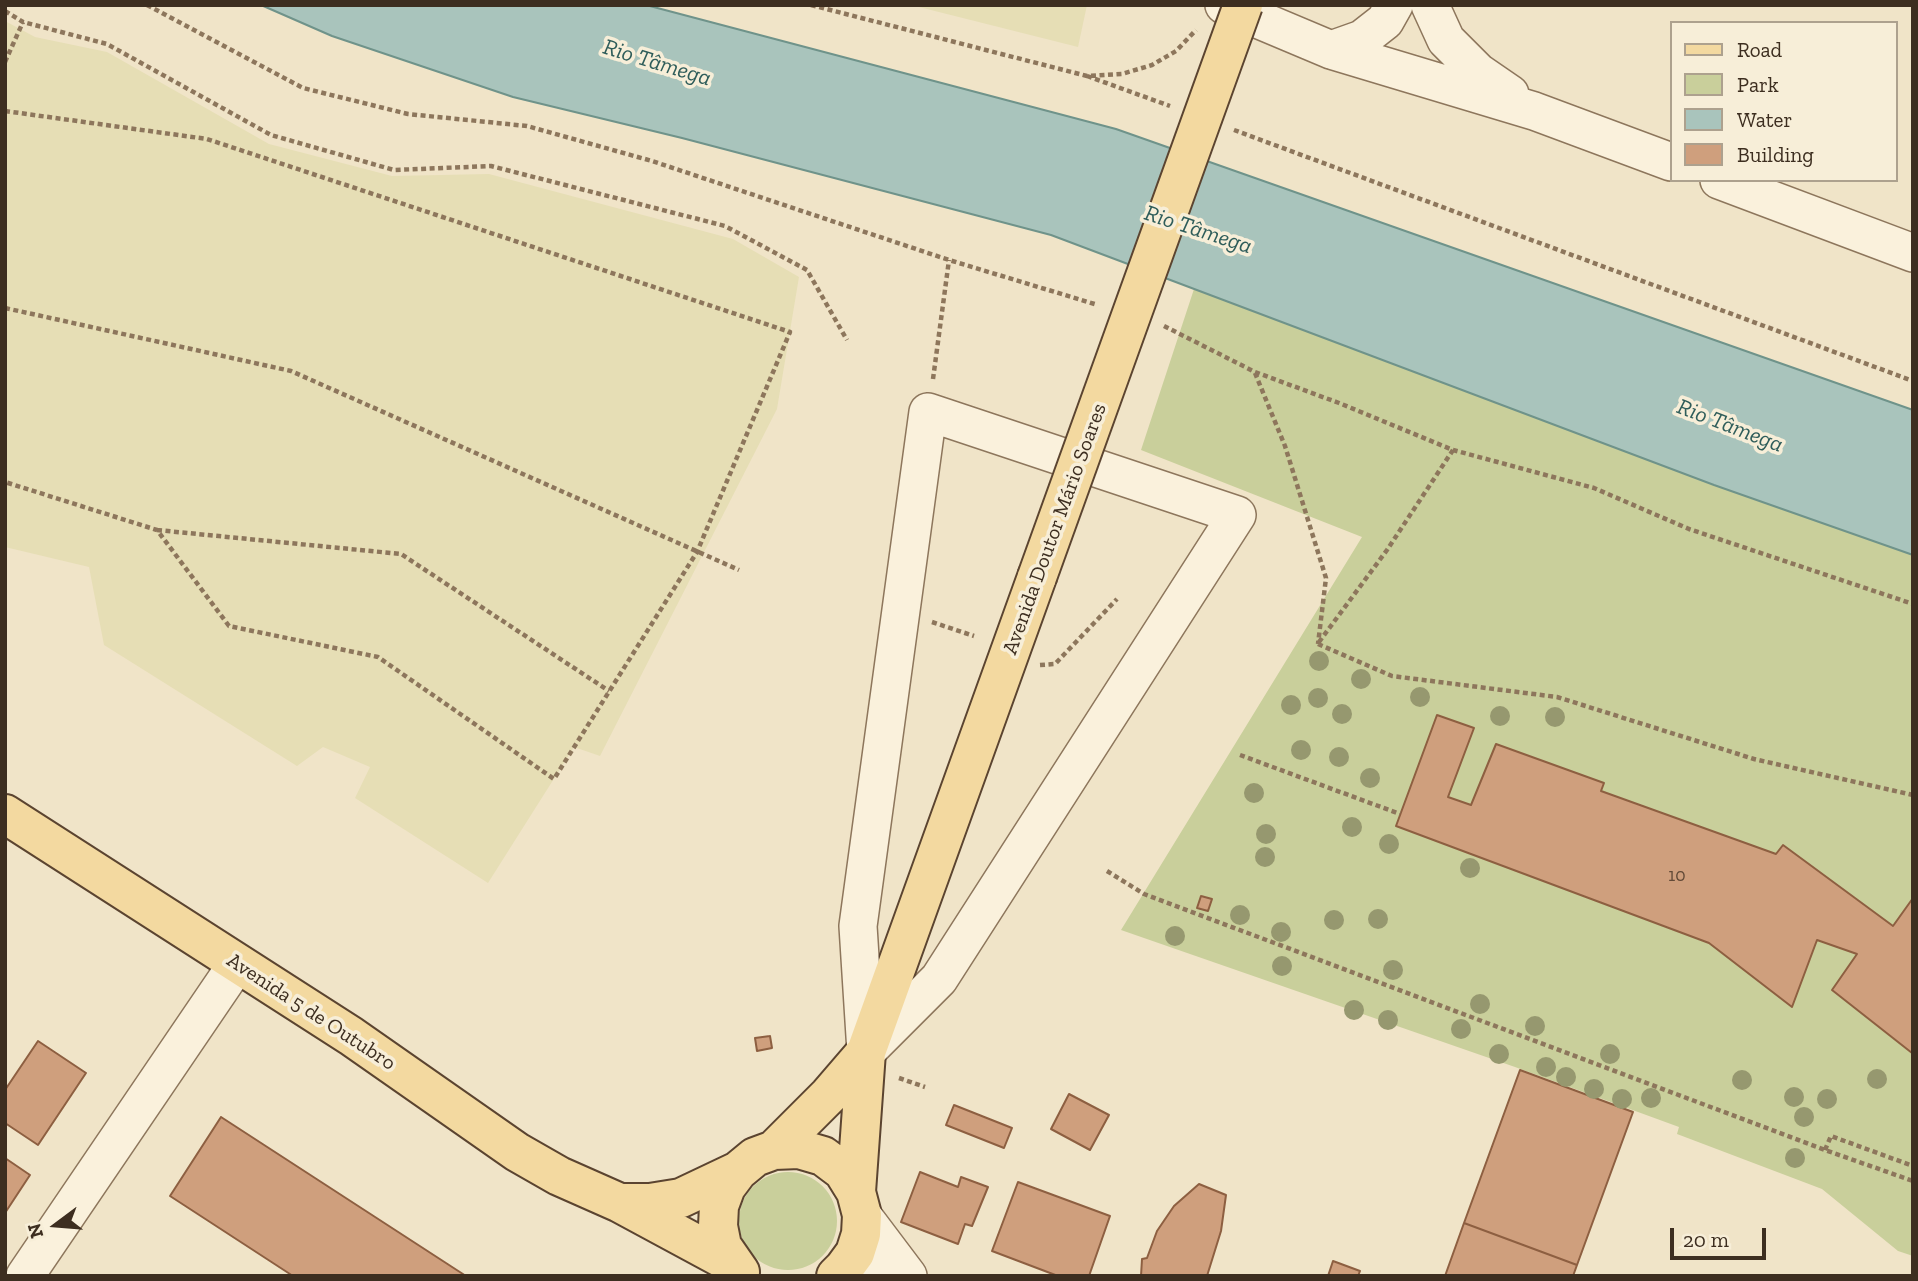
<!DOCTYPE html>
<meta charset="utf-8">
<style>
body{margin:0}
#map{position:relative;width:1918px;height:1281px;overflow:hidden;background:#f0e4c8;font-family:"Zilla Slab",serif}
canvas{display:block}
.frame{position:absolute;inset:0;border:7px solid #3d2e20;pointer-events:none}
.legend{position:absolute;left:1670px;top:21px;width:228px;height:161px;box-sizing:border-box;background:#f7eed8;border:2px solid #ada18e;margin:0;padding:9px 12px;list-style:none;font-size:21px;color:#3d2e20}
.legend li{display:flex;align-items:center;gap:14px;height:35px}
.legend b{width:35px;border:2px solid #ada18e}
.north{position:absolute;left:21px;top:1190px;width:70px;height:70px;-webkit-text-stroke:5px #f7eed8;paint-order:stroke;rotate:254deg;font-size:19px;font-weight:700;line-height:28px;text-align:center;color:#3d2e20}
.north::after{content:'';display:block;margin:auto;width:24px;height:32px;background:#3d2e20;clip-path:polygon(50% 0,100% 100%,50% 72%,0 100%)}
.scale{position:absolute;left:1670px;top:1228px;width:96px;height:32px;box-sizing:border-box;border:4px solid #3d2e20;border-top:0;padding-left:9px;font-size:21px;line-height:24px;white-space:nowrap;color:#3d2e20;-webkit-text-stroke:5px #f7eed8;paint-order:stroke}
</style>
<div id="map">
<canvas width="1918" height="1281"></canvas>
<div class="frame"></div>
<ul class="legend">
<li><b style="height:9px;background:#f3d9a0"></b>Road</li>
<li><b style="height:19px;background:#c9cf9b"></b>Park</li>
<li><b style="height:19px;background:#a9c4bc"></b>Water</li>
<li><b style="height:19px;background:#cf9f7d"></b>Building</li>
</ul>
<div class="north">N</div>
<div class="scale">20 m</div>
</div>
<script>
const c = document.querySelector('canvas').getContext('2d');
c.lineJoin = 'round';
function paint(path, color) { c.fillStyle = color; c.fill(path, 'evenodd'); }
const shape = rows => new Path2D(rows.map(r => 'M' + r).join(''));
function stroke(path, color, width, dash) { c.strokeStyle = color; c.lineWidth = width; c.lineCap = dash ? 'butt' : 'round'; c.setLineDash(dash || []); c.stroke(path); }
function label(font, color, halo, rows, align = 'center') {
  c.font = font + ' "Zilla Slab",serif'; c.lineWidth = 7; c.setLineDash([]); c.textBaseline = 'middle'; c.strokeStyle = halo; c.fillStyle = color; for (const [text, x, y, turn = 0] of rows) {
    c.save(); c.translate(x, y); c.rotate((+turn || 0) * Math.PI / 180); c.textAlign = isNaN(turn) ? turn : align; if (halo) c.strokeText(text, 0, 0); c.fillText(text, 0, 0); c.restore();
  }
}
const farmland = shape([
 [911,5,1087,5,1078,47],
 [5,21,35,37,107,52,269,144,392,176,489,174,733,239,799,277,777,409,600,756,574,747,488,883,355,798,370,767,323,747,297,766,104,645,89,567,5,547]
]);
const green = shape([
 [1194,289,1714,485,1913,555,1913,1256,1898,1251,1822,1189,1677,1134,1679,1127,1515,1067,1121,930,1362,537,1141,450],
 '739 1221a49 49 0 1 1 98 0a49 49 0 1 1-98 0Z'
]);
const water = shape([
 [261,5,646,5,1116,129,1913,410,1913,555,1714,485,1051,235,682,138,513,97,332,36,261,5]
]);
const building = shape([
 [1437,715,1474,728,1448,797,1471,805,1496,744,1604,783,1601,791,1776,854,1783,845,1893,926,1913,898,1912,1053,1832,990,1857,954,1817,940,1792,1007,1709,943,1396,826,1437,715],
 [1201,896,1212,899,1208,911,1197,908,1201,896],
 [770,1036,772,1048,757,1051,755,1038,770,1036],
 [38,1041,86,1073,38,1145,5,1123,5,1090,38,1041],
 [1520,1070,1633,1112,1577,1265,1464,1223,1520,1070],
 [1069,1094,1109,1115,1090,1150,1051,1129,1069,1094],
 [954,1105,1012,1128,1004,1148,946,1125,954,1105],
 [221,1117,466,1276,293,1276,170,1196,221,1117],
 [5,1158,30,1175,5,1213,5,1158],
 [920,1172,958,1187,961,1177,988,1187,972,1226,965,1224,958,1244,901,1222,920,1172],
 [1018,1182,1110,1216,1089,1276,1058,1276,992,1251,1018,1182],
 [1199,1184,1226,1195,1221,1231,1207,1276,1141,1276,1142,1259,1147,1258,1157,1231,1174,1206,1199,1184],
 [1464,1223,1577,1265,1573,1276,1445,1276,1464,1223],
 [1333,1261,1360,1271,1358,1276,1328,1276,1333,1261]
]);
const path = shape([
 [147,5,303,88,408,114,527,126,652,161,949,260,1098,305],
 [811,5,1087,76,1122,74,1152,65,1176,51,1196,30],
 [5,11,23,22,107,44,271,135,394,170,491,166,725,226,807,270,847,340],
 [5,62,23,22],
 [1087,76,1170,106],
 [5,111,207,139,790,332,697,552,554,779,378,657,229,626,157,530,5,482],
 [1234,130,1913,381],
 [5,308,291,371,739,570],
 [1164,326,1255,372,1339,403,1453,450,1594,488,1689,529,1913,604],
 [1255,373,1285,446,1326,578,1318,644],
 [933,379,949,260],
 [157,530,401,554,609,691],
 [932,622,974,636],
 [1319,642,1387,550,1453,450],
 [1318,644,1392,676,1557,697,1754,759,1913,795],
 [1040,665,1055,664,1117,599],
 [1240,755,1400,814],
 [1107,871,1144,894,1825,1150,1913,1181],
 [899,1078,925,1087],
 [1825,1150,1831,1136,1913,1166]
]);
const minor = shape([
 [1224,5,1331,50,1534,111,1671,162],
 [1430,5,1446,40,1478,72,1510,94],
 [1331,50,1362,39,1385,21,1394,5],
 [1719,180,1913,253],
 [928,412,1237,515,939,979,866,1052,858,926,928,412],
 [862,1215,908,1276],
 [844,1268,876,1276],
 [25,1276,237,964]
]);
const major = shape([
 [5,814,351,1036,517,1152,559,1176,620,1203,733,1264],
 [774,1150,829,1095,866,1052],
 [856,1192,866,1052,1037,577],
 [620,1203,650,1203,681,1198,738,1171],
 [740,1272,722,1246,718,1226,719,1206,726,1187,738,1171,755,1157,774,1150,799,1149,823,1156,843,1171,856,1192,862,1215,861,1234,855,1253,844,1268,836,1276]
]);
const majorBridge = shape([
 [1037,577,1243,5]
]);
const trees = [
 [1319,661],
 [1361,679],
 [1420,697],
 [1318,698],
 [1291,705],
 [1342,714],
 [1500,716],
 [1555,717],
 [1301,750],
 [1339,757],
 [1370,778],
 [1254,793],
 [1352,827],
 [1266,834],
 [1389,844],
 [1265,857],
 [1470,868],
 [1240,915],
 [1378,919],
 [1334,920],
 [1281,932],
 [1175,936],
 [1282,966],
 [1393,970],
 [1480,1004],
 [1354,1010],
 [1388,1020],
 [1535,1026],
 [1461,1029],
 [1499,1054],
 [1610,1054],
 [1546,1067],
 [1566,1077],
 [1877,1079],
 [1742,1080],
 [1594,1089],
 [1794,1097],
 [1651,1098],
 [1622,1099],
 [1827,1099],
 [1804,1117],
 [1795,1158]
];
const numberNames = [
 ["10",1677,876]
];
const streetNames = [
 ["Avenida Doutor Mário Soares",1055,529,-70],
 ["Avenida 5 de Outubro",311,1012,33]
];
const waterNames = [
 ["Rio Tâmega",657,63,17],
 ["Rio Tâmega",1198,230,18],
 ["Rio Tâmega",1730,426,21]
];
paint(farmland, '#e6deb5');
paint(green, '#c9cf9b');
paint(water, '#a9c4bc');
stroke(water, '#6f938a', 2);
paint(building, '#cf9f7d');
stroke(building, '#8d5f41', 2);
stroke(minor, '#8d765c', 40);
stroke(major, '#5b4430', 42);
stroke(path, '#8d765c', 4.5, [5, 3.5]);
stroke(minor, '#faf1dc', 37);
stroke(major, '#f3d9a0', 38);
stroke(majorBridge, '#5b4430', 42, []);
stroke(majorBridge, '#f3d9a0', 38);
c.fillStyle = '#96986f';
for (const [x, y] of trees) { c.beginPath(); c.arc(x, y, 10, 0, 2 * Math.PI); c.fill(); }
label('18px', '#624a37', null, numberNames);
label('21px', '#3d2e20', '#f7eed8', streetNames);
label('italic 23px', '#2f5d5a', '#f7eed8', waterNames);
</script>
